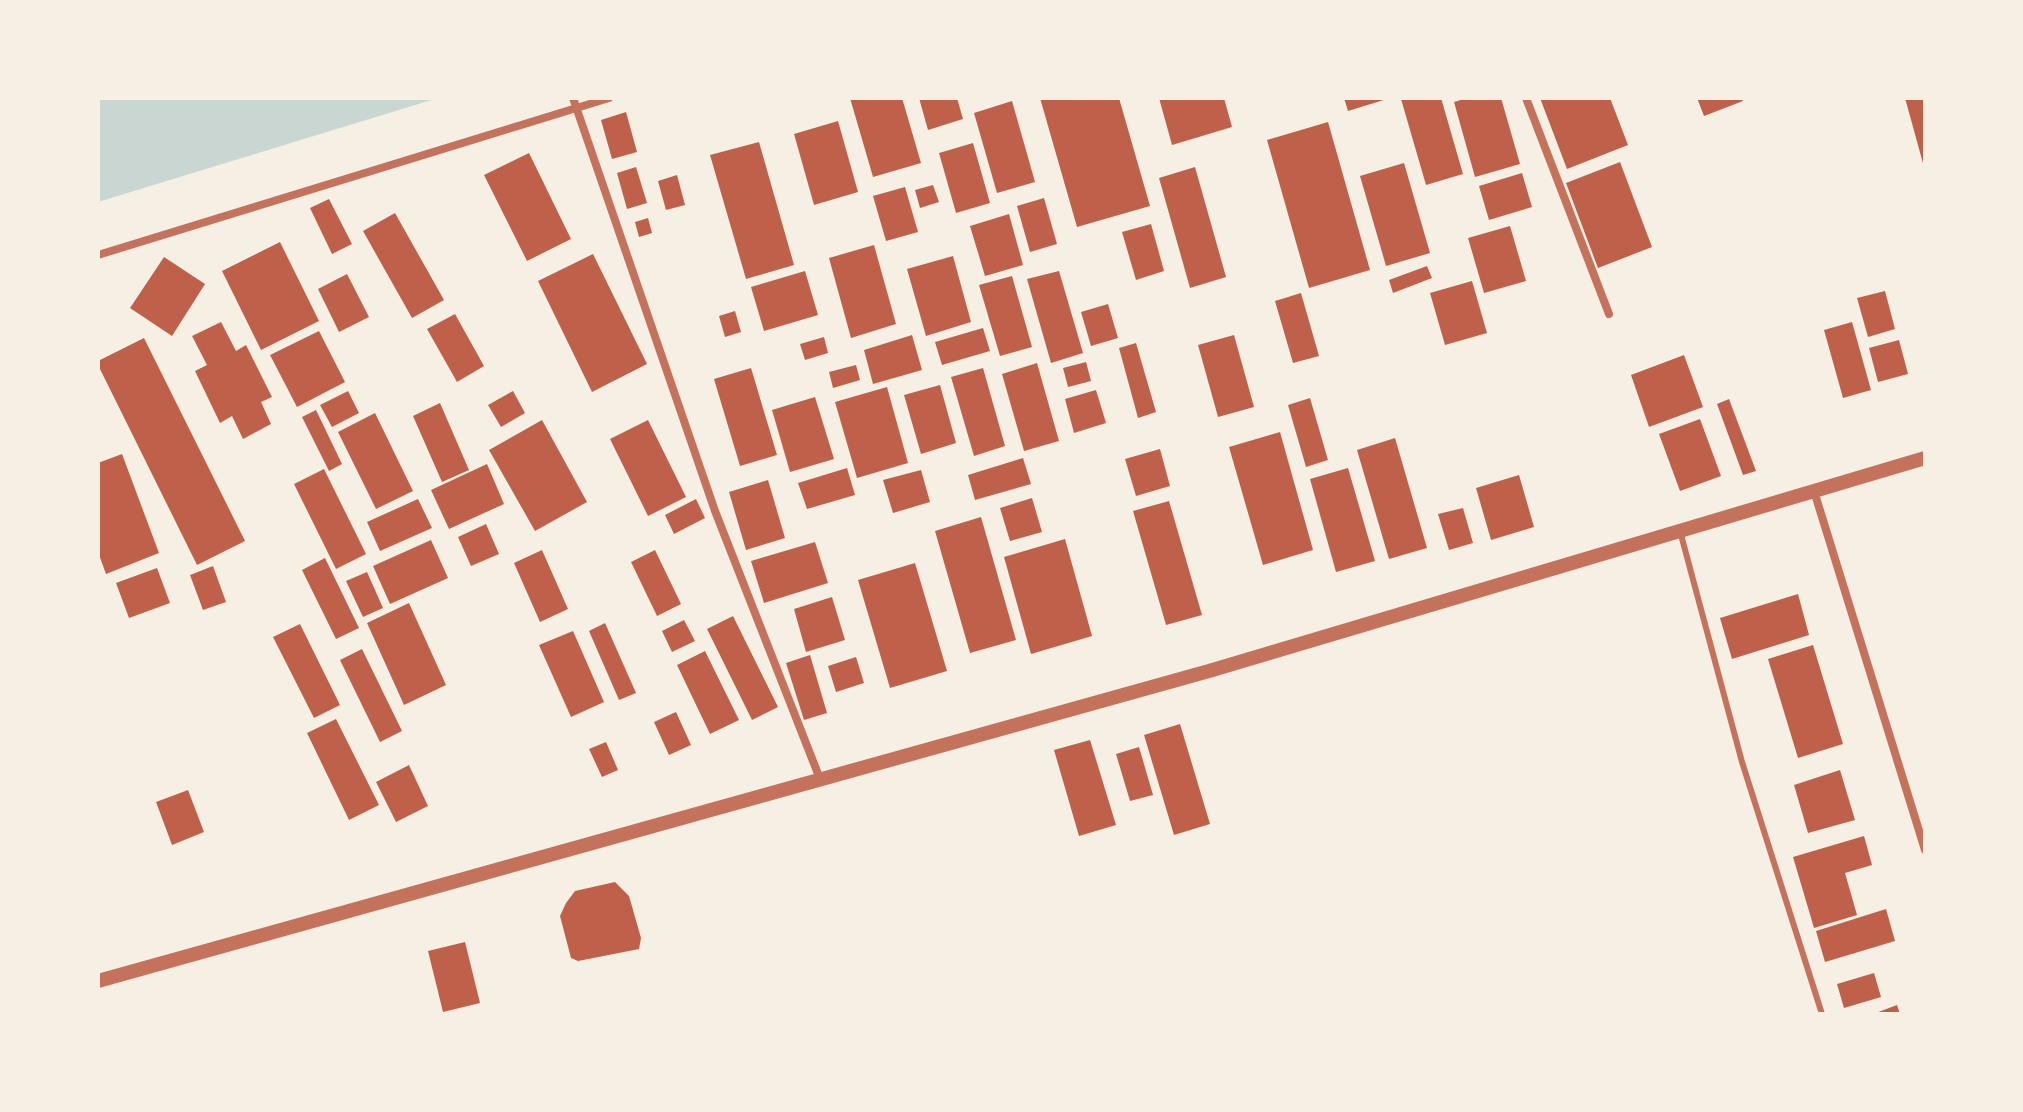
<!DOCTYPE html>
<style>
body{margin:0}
#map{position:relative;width:2023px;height:1112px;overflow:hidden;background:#f6efe4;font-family:Montserrat,sans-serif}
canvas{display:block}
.frame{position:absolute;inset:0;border:100px solid #f6efe4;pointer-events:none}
</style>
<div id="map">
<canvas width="2023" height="1112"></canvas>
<div class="frame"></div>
</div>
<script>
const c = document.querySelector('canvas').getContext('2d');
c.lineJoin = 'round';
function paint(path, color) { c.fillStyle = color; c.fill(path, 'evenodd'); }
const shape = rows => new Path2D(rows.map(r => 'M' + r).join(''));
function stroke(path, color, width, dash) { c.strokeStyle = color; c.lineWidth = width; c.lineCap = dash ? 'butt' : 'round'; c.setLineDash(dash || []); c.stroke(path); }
const water = shape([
 [98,98,438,98,98,202]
]);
const building = shape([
 [850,98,902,98,921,163,873,177],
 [919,98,957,98,963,119,928,130],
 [1040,98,1119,98,1150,206,1077,227],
 [1159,98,1224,98,1232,127,1172,145],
 [1344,98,1387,98,1387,99,1348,111],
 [1404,98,1441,98,1463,174,1426,185,1401,99],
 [1467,98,1501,98,1520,164,1475,177,1454,102],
 [1540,98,1610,98,1628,145,1567,169],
 [1697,98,1741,98,1743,101,1704,116],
 [1905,98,1925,98,1925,167,1924,167],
 [1012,101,1035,182,997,193,974,113],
 [626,112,637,152,612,159,601,120],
 [838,121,858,192,814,205,794,134],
 [1328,122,1370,270,1309,288,1267,140],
 [759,142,794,265,746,279,710,155],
 [973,143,990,203,956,213,939,153],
 [529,153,571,239,527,261,484,175],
 [1620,162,1652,247,1598,268,1566,183],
 [1404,163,1430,253,1386,266,1360,176],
 [636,167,647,203,627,209,617,173],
 [1195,167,1226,277,1190,288,1159,178],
 [1522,173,1532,207,1489,220,1479,186],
 [677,175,685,205,666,210,658,181],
 [933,185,939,202,920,208,915,190],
 [905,187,918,232,886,241,873,196],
 [1044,198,1057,244,1030,252,1017,206],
 [329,199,352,244,332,254,310,208],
 [395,213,444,300,412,318,363,231],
 [1009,214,1023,265,985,276,970,226],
 [648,218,652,233,639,237,635,222],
 [1151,224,1164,271,1136,280,1122,232],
 [1510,226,1526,281,1484,293,1468,238],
 [280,242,319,321,261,350,222,271],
 [874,245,896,324,851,338,829,258],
 [593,254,647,364,592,392,538,281],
 [953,256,971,322,926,336,907,269],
 [164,257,205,284,172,336,130,308],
 [1427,266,1432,278,1393,293,1389,280],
 [805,271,818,315,764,331,751,287],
 [1059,271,1083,353,1051,363,1027,279],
 [347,274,369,317,339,332,318,289],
 [1012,276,1032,347,1000,356,979,285],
 [1472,281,1487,333,1445,345,1430,293],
 [1885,291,1895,329,1868,337,1857,298],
 [1301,293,1319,356,1293,363,1275,301],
 [1108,304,1118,338,1091,346,1081,312],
 [735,311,741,332,725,337,719,316],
 [455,314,484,366,457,382,427,329],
 [221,322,236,351,246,345,272,397,261,402,271,424,243,439,232,416,220,423,195,371,207,365,192,336],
 [1852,322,1871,390,1843,398,1824,330],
 [983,328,990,351,942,365,935,342],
 [319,331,345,382,297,407,270,355],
 [912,335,922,370,873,384,864,350],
 [1234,335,1254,407,1218,417,1198,345],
 [824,337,828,353,805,360,800,344],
 [144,338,245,541,197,565,98,365,98,361],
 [1899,340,1908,374,1878,382,1869,348],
 [1136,343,1156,412,1138,418,1119,348],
 [1684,355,1703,407,1649,427,1631,375],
 [1086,362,1091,381,1068,387,1063,368],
 [1037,363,1059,441,1024,451,1002,374],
 [856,365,860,380,833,388,829,372],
 [751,368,777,455,740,466,714,379],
 [983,368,1005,446,974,456,951,377],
 [940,385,956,443,921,454,904,395],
 [887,387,908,463,857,478,835,402],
 [1096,390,1106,423,1074,433,1065,399],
 [348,391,359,413,332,427,320,405],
 [513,391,525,413,501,427,488,405],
 [815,397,834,459,790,472,772,410],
 [1310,398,1328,460,1306,467,1288,405],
 [1729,399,1756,471,1743,475,1717,404],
 [440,403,469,470,442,482,413,416],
 [316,410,342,464,329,471,302,417],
 [375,413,413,491,376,509,338,432],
 [1700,419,1721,476,1680,491,1659,434],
 [542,420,587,502,535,531,489,450],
 [648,420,686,497,648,516,610,439],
 [1280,432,1313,550,1263,565,1229,447],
 [1395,438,1427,548,1389,559,1357,450],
 [1160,449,1170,486,1136,496,1125,459],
 [122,454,159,553,106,574,98,552,98,463],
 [1023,458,1031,484,975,500,968,475],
 [487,464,504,504,449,529,431,490],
 [847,468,855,495,807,509,798,483],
 [1348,468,1375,561,1336,572,1310,479],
 [324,469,366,554,336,569,294,484],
 [921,470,930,502,893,513,883,480],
 [1519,475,1534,527,1491,540,1476,488],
 [768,480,785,538,746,550,729,492],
 [1032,498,1042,532,1010,541,1000,508],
 [418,499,432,528,380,551,367,522],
 [696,499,705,518,674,534,665,515],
 [1169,501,1202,615,1166,625,1133,511],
 [1463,508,1473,543,1449,550,1438,514],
 [981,517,1016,640,970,653,935,531],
 [486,524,499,554,471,566,458,537],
 [1065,539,1092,636,1031,654,1004,557],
 [431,540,448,578,390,604,373,566],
 [815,542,828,583,764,603,751,561],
 [542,550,568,609,540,622,514,563],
 [655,550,681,604,657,616,631,562],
 [325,558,359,628,336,639,302,570],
 [915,563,947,671,890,688,858,580],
 [213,566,226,602,203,610,190,575],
 [157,568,170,603,129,618,116,583],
 [367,572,383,608,363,617,346,581],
 [1798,594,1809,635,1732,659,1720,618],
 [832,597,845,640,806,652,794,609],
 [409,603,446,685,404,705,367,623],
 [733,616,778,707,752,720,707,629],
 [684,620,695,641,672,652,662,631],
 [605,623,636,693,619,700,589,631],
 [300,624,340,705,314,718,273,637],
 [573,631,604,702,571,717,539,645],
 [1813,645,1843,744,1798,758,1768,659],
 [362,649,402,731,380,742,340,660],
 [705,651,739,720,710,734,677,665],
 [810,655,827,713,804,720,786,663],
 [856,657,864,683,836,692,828,666],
 [676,712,691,745,669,755,654,722],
 [336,719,379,805,349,820,307,733],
 [1180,724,1210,824,1174,835,1144,735],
 [1090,740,1116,825,1079,836,1054,750],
 [606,742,618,770,602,777,589,749],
 [1139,747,1153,795,1130,801,1116,754],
 [409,765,428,806,396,822,376,782],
 [1840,770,1855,820,1808,833,1794,785],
 [188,790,204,832,172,845,156,802],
 [1864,836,1872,865,1845,873,1857,915,1814,928,1793,857],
 [615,882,629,896,641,938,639,949,578,961,571,958,560,916,566,903,575,891],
 [1886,909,1895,941,1825,962,1816,931],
 [465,942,480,1003,443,1012,428,951],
 [1874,973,1881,997,1844,1008,1837,984],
 [1897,1005,1900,1014,1873,1014]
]);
const service = shape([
 [1680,531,1742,762,1822,1014]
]);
const minor = shape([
 [573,98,715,511,820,779],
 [1526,98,1609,314],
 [98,255,609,98],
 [1814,491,1925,850]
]);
const tertiary = shape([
 [98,981,1209,671,1925,458]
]);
paint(water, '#c9d6d2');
paint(building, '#bf614a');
stroke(service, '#c5725c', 6);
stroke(minor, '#c5725c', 8);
stroke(tertiary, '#c5725c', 14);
</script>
